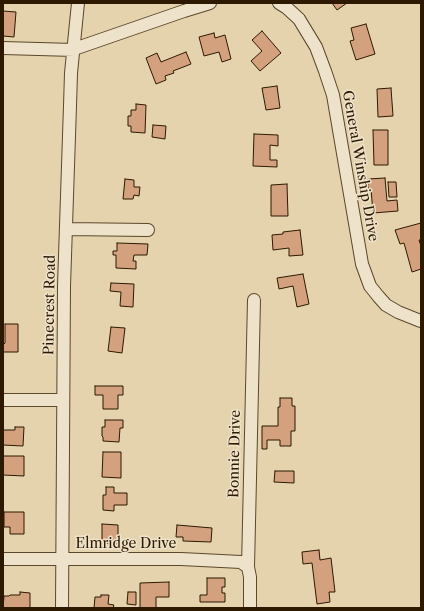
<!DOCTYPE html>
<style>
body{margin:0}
#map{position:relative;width:424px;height:611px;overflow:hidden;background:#e5d3ad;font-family:"Libre Caslon Text",serif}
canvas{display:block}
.frame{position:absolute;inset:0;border:4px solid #2d1900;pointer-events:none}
</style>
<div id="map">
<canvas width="424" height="611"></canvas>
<div class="frame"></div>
</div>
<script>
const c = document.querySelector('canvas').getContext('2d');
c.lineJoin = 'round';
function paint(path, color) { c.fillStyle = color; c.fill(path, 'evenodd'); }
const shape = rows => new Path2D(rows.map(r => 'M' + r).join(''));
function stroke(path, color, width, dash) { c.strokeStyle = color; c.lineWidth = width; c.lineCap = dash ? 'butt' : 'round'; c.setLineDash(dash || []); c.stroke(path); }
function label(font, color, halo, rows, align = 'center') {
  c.font = font + ' "Libre Caslon Text",serif'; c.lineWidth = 3; c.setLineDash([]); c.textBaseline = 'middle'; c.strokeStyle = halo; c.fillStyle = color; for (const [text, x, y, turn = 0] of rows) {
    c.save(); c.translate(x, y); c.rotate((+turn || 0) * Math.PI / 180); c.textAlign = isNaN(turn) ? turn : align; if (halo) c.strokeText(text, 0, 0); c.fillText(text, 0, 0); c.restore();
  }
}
const building = shape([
 [332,3,347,3,337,10,332,3],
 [3,11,16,12,14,37,3,36,3,11],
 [366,24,375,54,356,60,350,41,354,40,351,28,366,24],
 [262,31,281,53,260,71,251,61,262,51,252,40,262,31],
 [214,33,215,38,225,35,231,59,222,62,219,52,204,56,199,37,214,33],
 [186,52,191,64,173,71,174,73,165,76,166,80,156,84,146,58,157,53,161,62,186,52],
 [277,86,280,108,266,110,262,88,277,86],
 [391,88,393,116,378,117,377,89,391,88],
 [136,104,146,105,145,133,131,132,131,126,128,126,128,116,131,116,131,110,136,110,136,104],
 [153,125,166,126,165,139,152,137,153,125],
 [373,130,388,130,388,165,374,165,373,130],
 [254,134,278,135,278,146,270,145,270,160,277,160,277,167,253,166,254,134],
 [385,178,387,201,397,200,398,211,373,213,371,189,368,189,368,179,385,178],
 [125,179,134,180,134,187,140,187,139,196,134,195,133,199,123,199,125,179],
 [388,182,396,182,397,197,389,197,388,182],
 [287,184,288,216,271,216,271,185,287,184],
 [421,223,421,240,419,240,421,246,421,269,412,272,404,243,400,244,395,230,421,223],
 [300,230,303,255,289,256,289,248,273,250,272,235,283,234,283,232,300,230],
 [117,243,148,244,147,255,134,255,133,261,136,261,136,269,116,268,116,255,113,255,113,251,117,251,117,243],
 [303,274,309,304,297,307,293,286,279,289,277,278,303,274],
 [111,283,134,284,133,307,120,306,121,292,110,291,111,283],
 [5,324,18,324,18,352,3,352,3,345,5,343,5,324],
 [111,327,125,328,122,353,108,351,111,327],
 [95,386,123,386,123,395,118,395,118,409,103,409,103,395,95,395,95,386],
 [280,398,292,398,292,406,295,406,295,431,291,431,291,446,280,446,280,440,267,440,267,449,262,449,262,426,278,426,278,407,280,407,280,398],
 [105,420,123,420,123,428,120,428,119,442,103,441,103,437,102,436,102,427,105,427,105,420],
 [15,427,24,427,23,446,3,445,3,430,15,430,15,427],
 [103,452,121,452,121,478,102,477,103,452],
 [3,456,24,456,24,476,3,475,3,456],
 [275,471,294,471,294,483,274,482,275,471],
 [106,487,114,487,114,493,127,493,127,505,114,505,114,511,103,510,103,495,106,495,106,487],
 [4,512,24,512,24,534,10,534,10,527,4,527,4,512],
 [102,524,118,525,118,544,102,543,102,524],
 [177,525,212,528,211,542,183,541,183,537,176,537,177,525],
 [319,550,320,560,331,558,335,592,329,592,330,602,317,604,312,563,303,564,302,552,319,550],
 [207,578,225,578,225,587,222,587,222,593,225,593,225,602,200,602,200,595,207,595,207,578],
 [169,582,169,597,156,597,156,608,140,608,140,583,169,582],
 [20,592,30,593,30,608,3,608,4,596,9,596,10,595,20,595,20,592],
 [128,592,136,592,136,605,127,604,128,592],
 [101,595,109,595,108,604,114,605,113,608,94,608,95,597,101,597,101,595]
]);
const minor = shape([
 [279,3,287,8,299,19,316,47,325,71,333,95,362,264,370,286,378,296,386,305,398,312,418,320,421,321],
 [3,48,74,50,77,48,184,11,210,3],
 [66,229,148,230],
 [3,400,63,400],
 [3,559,181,559,241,562,248,567],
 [62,608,64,286,70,106,71,73,78,3],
 [250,608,250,577,248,567,254,300]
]);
const streetNames = [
 ["General Winship Drive",360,166,80],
 ["Pinecrest Road",50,305,-89],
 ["Bonnie Drive",235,454,-89],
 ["Elmridge Drive",126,544]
];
paint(building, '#d4a17e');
stroke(building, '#2d1900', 1);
stroke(minor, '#5b482b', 14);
stroke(minor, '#eee2ca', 12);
label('14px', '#2d1900', '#eee2ca', streetNames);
</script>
